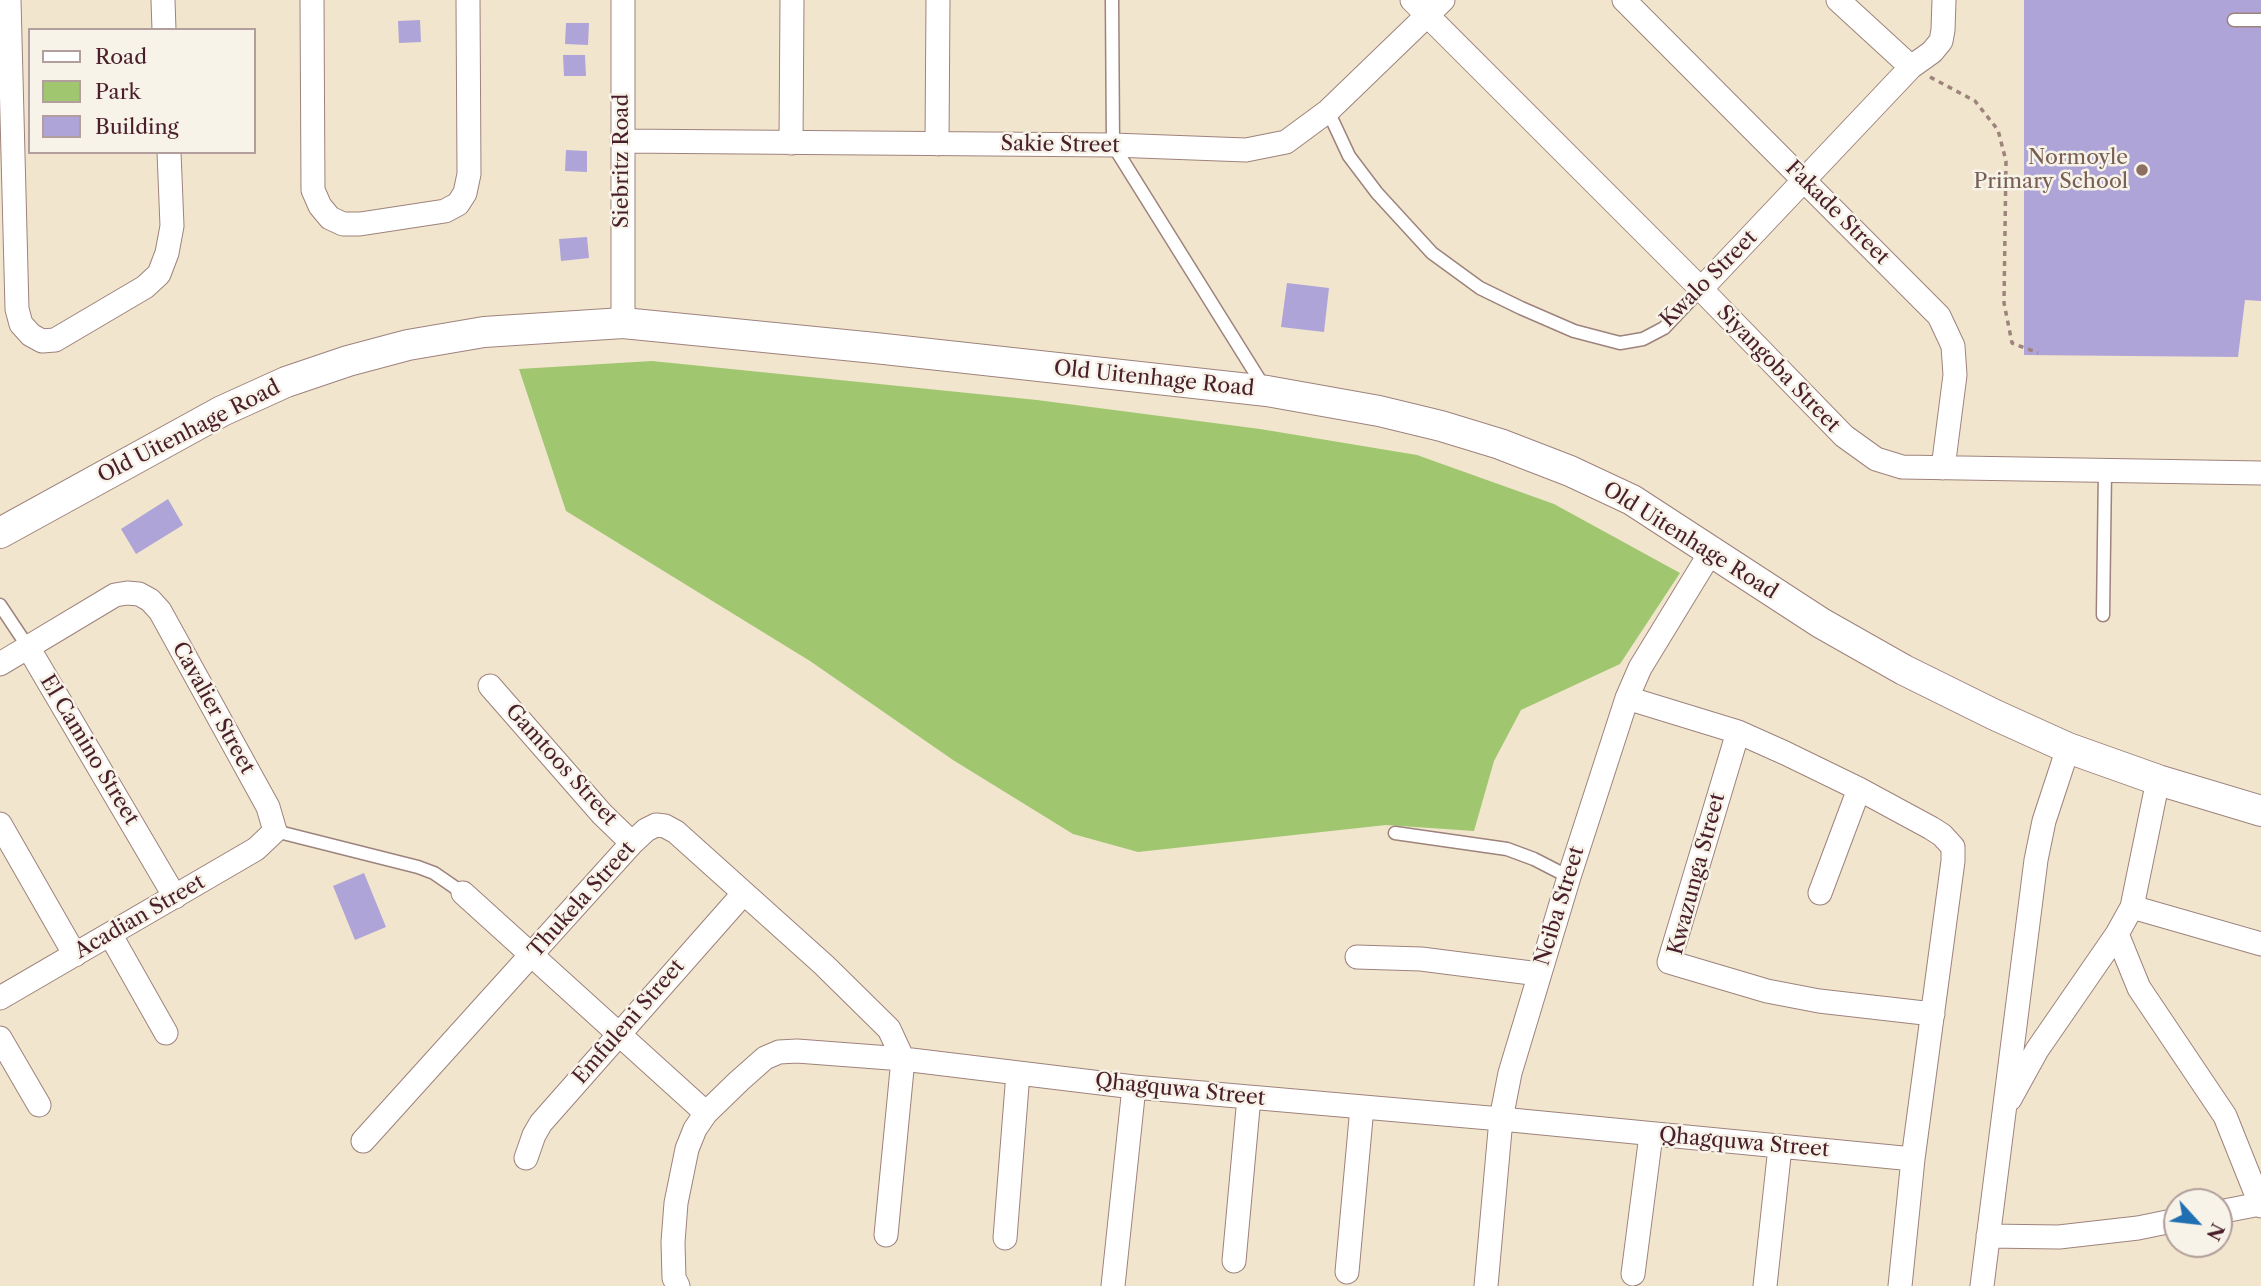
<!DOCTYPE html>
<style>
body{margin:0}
#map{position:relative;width:2261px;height:1286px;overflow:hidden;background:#f1e6cd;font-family:"Libre Caslon Text",serif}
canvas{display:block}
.legend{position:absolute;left:28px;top:28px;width:228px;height:126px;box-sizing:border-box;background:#f7f3e8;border:2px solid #b29e9c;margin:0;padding:9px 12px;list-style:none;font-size:21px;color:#4a1f2b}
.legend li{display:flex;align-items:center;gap:14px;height:35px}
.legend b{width:35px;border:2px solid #b29e9c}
.north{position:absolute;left:2163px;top:1188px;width:70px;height:70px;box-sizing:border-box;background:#f7f3e8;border:2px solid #b29e9c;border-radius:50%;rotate:117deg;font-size:19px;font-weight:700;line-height:28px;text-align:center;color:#4a1f2b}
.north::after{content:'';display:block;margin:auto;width:24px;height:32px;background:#1f6fb2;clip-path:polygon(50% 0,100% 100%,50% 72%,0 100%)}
</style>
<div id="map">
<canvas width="2261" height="1286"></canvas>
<ul class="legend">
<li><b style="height:9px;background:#fff"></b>Road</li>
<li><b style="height:19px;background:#a0c670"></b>Park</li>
<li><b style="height:19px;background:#aea4d7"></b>Building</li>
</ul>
<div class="north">N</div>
</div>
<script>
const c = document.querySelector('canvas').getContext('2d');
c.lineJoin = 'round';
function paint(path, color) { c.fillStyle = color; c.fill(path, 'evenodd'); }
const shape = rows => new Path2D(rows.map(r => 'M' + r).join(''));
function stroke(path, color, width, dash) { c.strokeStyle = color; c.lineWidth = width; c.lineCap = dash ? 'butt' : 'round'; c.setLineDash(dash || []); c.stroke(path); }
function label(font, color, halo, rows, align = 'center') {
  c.font = font + ' "Libre Caslon Text",serif'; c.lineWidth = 5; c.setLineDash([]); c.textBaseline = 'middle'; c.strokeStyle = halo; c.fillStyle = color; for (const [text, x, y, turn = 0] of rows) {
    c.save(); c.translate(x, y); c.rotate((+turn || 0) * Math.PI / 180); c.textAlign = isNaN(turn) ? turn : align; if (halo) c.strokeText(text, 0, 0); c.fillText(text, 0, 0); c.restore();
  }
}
const green = shape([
 [652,361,1037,400,1260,429,1417,455,1554,504,1680,573,1620,664,1521,710,1494,761,1474,831,1386,825,1138,852,1073,834,953,760,810,661,566,511,519,369]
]);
const building = shape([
 [2024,0,2261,0,2261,301,2245,300,2238,357,2024,355],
 [420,20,421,42,399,43,398,21],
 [566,23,589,23,588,45,565,44],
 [563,55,585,55,586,76,564,76],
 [566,150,587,151,587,172,565,171],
 [587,237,589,258,561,261,559,239],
 [1287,283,1329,288,1324,332,1281,327],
 [168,499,183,525,136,554,121,529],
 [364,873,386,927,355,940,333,886]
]);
const path = shape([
 [1930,77,1975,101,1998,130,2006,161,2004,303,2012,343,2038,353]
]);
const service = shape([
 [1112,0,1113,145,1264,387],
 [2234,20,2261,20],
 [1328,111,1349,156,1377,193,1432,253,1480,288,1521,308,1574,331,1620,343,1643,339,1664,328,1701,289],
 [0,605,28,647],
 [2103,615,2105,470],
 [275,831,418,867,434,873,463,893],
 [1395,833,1507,849,1534,859,1569,877]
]);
const minor = shape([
 [9,0,17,309,21,324,31,335,42,341,55,340,145,287,159,274,167,253,172,226,169,152],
 [163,0,164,30],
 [312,0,313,190,320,206,330,218,343,224,360,224,445,211,458,204,465,193,469,174,468,0],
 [623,0,623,323],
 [1412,0,1701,289,1844,436,1876,459,1902,467,2261,473],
 [1624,0,1939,316,1953,346,1955,375,1943,468],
 [1838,0,1911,67],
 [622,141,1113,145,1246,150,1286,142,1328,111,1443,0],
 [791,143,792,0],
 [937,144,938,0],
 [1701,289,1911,67,1932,52,1941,41,1943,30,1944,0],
 [28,647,175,897],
 [0,664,115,595,127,593,139,594,150,600,160,611,268,807,275,831,256,849,0,998],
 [490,686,602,814,632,843],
 [1738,732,1669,962,1767,991,1819,1001,1933,1014],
 [0,824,75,955],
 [463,893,706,1113],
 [1820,893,1859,789],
 [2132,907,2261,944],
 [110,934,166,1033],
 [2117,934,2139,988,2225,1116,2261,1206],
 [1357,957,1421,959,1539,974],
 [0,1038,39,1105],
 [2010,1099,2037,1050,2117,934,2132,907,2158,780],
 [363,1141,632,843,646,830,656,825,665,826,676,832,824,965,889,1029,903,1059,886,1235],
 [526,1158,534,1135,541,1123,743,894],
 [2219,1212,2260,1204],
 [1988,1236,2059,1237,2138,1228,2177,1220],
 [1005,1238,1018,1073],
 [1234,1261,1249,1097],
 [1347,1272,1362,1107],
 [1633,1274,1651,1135],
 [678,1286,674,1278,673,1242,676,1203,687,1149,695,1129,706,1113,739,1081,765,1058,779,1052,797,1051,903,1059,1134,1087,1501,1119,1913,1159,1953,861,1953,847,1942,835,1931,828,1859,789,1785,753,1738,732,1627,698],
 [1113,1286,1134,1087],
 [1486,1286,1501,1119,1510,1073,1569,877,1627,698,1640,668,1712,550],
 [1765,1286,1780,1147],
 [1900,1286,1913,1159],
 [1982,1286,2036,860,2044,821,2068,748]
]);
const tertiary = shape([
 [0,533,222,411,286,382,348,361,408,345,484,332,623,323,875,348,1267,391,1379,411,1441,426,1500,444,1570,471,1632,500,1821,623,1904,670,1995,715,2068,748,2158,780,2261,811]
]);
const markers = [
 [2142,170,7,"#8d6e63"]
];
const streetNames = [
 ["Sakie Street",1060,145,1],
 ["Siebritz Road",622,161,-90],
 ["Fakade Street",1837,213,45],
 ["Kwalo Street",1709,279,-45],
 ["Siyangoba Street",1778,369,46],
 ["Old Uitenhage Road",1154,379,6],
 ["Old Uitenhage Road",189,432,-27],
 ["Old Uitenhage Road",1690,541,32],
 ["Cavalier Street",213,708,61],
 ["El Camino Street",89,750,59],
 ["Gamtoos Street",561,765,48],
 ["Kwazunga Street",1697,874,-75],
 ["Thukela Street",582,900,-48],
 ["Nciba Street",1560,906,-73],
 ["Acadian Street",140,917,-30],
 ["Emfuleni Street",629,1022,-49],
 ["Qhagquwa Street",1180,1090,6],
 ["Qhagquwa Street",1744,1143,5]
];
const educationNames = [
 ["Normoyle",2128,158],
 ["Primary School",2128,182]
];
paint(green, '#a0c670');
paint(building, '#aea4d7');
stroke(service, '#9e827c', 15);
stroke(minor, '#9e827c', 25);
stroke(tertiary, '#9e827c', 32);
stroke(path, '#9e827c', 3.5, [5, 5]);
stroke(service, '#fff', 12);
stroke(minor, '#fff', 23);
stroke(tertiary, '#fff', 30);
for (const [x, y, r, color] of markers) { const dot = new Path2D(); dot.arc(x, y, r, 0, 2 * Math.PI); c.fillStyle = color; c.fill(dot); stroke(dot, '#f7f3e8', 2.5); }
label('21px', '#4a1f2b', '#f7f3e8', streetNames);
label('21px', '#785e54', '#f7f3e8', educationNames, 'right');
</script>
